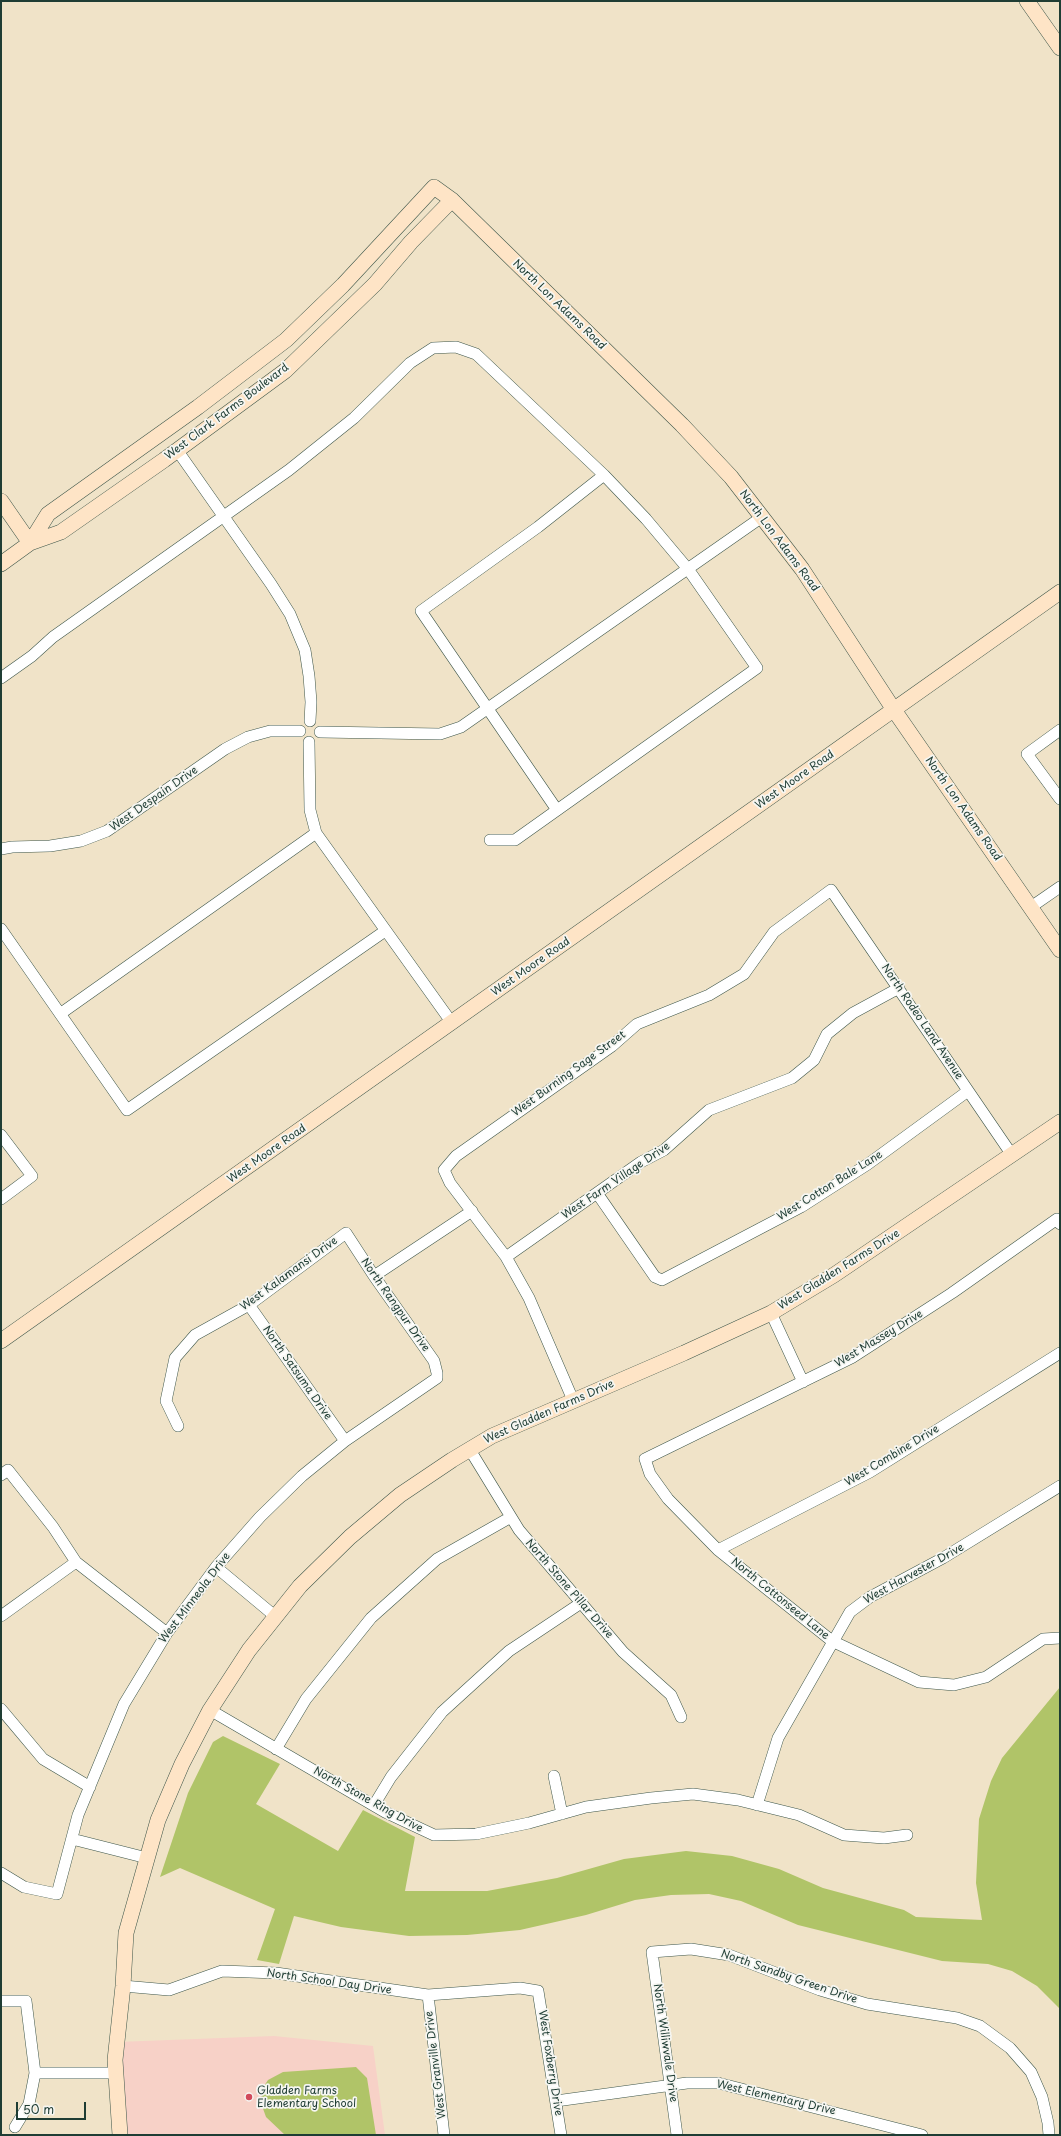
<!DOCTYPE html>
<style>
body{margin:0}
#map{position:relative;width:1061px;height:2136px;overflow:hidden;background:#f0e3c8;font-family:"Playpen Sans",sans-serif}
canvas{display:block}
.frame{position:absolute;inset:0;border:2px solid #1f3d34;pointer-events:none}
.scale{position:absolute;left:16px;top:2102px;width:70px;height:18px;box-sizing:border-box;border:2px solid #1f3d34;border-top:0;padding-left:5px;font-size:12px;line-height:14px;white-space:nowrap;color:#1f3d34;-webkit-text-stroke:3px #f6f6f2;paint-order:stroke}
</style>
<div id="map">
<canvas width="1061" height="2136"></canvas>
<div class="frame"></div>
<div class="scale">50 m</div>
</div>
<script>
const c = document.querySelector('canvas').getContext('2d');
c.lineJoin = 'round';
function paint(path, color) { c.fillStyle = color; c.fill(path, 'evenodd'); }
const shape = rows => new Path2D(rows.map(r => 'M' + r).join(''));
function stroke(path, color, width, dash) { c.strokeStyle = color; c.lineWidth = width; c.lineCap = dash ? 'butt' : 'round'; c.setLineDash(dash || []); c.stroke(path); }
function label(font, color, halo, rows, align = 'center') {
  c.font = font + ' "Playpen Sans",sans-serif'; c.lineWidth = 3.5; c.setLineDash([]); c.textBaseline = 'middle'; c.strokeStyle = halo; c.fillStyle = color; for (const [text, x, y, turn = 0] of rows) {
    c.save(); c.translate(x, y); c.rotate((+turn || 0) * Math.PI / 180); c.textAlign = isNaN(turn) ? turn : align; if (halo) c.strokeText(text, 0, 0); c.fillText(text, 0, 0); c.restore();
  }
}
const built = shape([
 [274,2036,373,2046,385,2135,120,2135,117,2042]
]);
const green = shape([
 [1060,1687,1060,2009,1037,1986,1012,1971,988,1964,942,1961,798,1925,741,1901,709,1894,671,1895,635,1900,586,1915,520,1930,467,1935,409,1936,341,1927,294,1916,279,1964,257,1960,275,1909,180,1868,160,1877,188,1793,213,1742,223,1736,280,1764,256,1804,338,1851,363,1810,415,1837,405,1891,487,1891,557,1878,624,1859,686,1851,732,1856,779,1869,823,1888,904,1910,916,1917,982,1920,976,1883,979,1819,991,1781,1002,1758],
 [356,2067,367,2078,376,2135,285,2135,266,2117,261,2103,262,2089,268,2080,283,2072]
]);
const street = shape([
 [177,450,271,584,290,614,305,650,309,676,311,702,310,721],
 [1,678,32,656,53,637,289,470,354,418,410,363,433,348,456,347,476,354,604,475,646,519,688,569,757,668,515,840,490,840],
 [1060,730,1027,754,1060,799],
 [320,732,440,734,461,727,762,517],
 [309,742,310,810,316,833,452,1023],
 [557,810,421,611,538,527,604,475],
 [1,849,12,847,50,846,81,841,107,831,225,749,248,737,270,731,300,731],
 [1031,907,1060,887],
 [1,929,127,1110,385,931],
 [60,1014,316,833],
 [1,1135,32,1176,1,1199],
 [597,1193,655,1277,662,1280,801,1207,868,1164,968,1091],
 [1060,1224,1057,1219,952,1293,853,1357,645,1459,650,1474,668,1499,718,1550,832,1641,919,1682,954,1685,986,1677,1043,1639,1060,1638],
 [506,1257,641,1162,664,1150,709,1110,792,1078,814,1060,827,1034,853,1013,899,988],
 [374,1276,472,1211],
 [249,1305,345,1441],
 [771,1313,803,1382],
 [573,1400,529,1298,506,1257,450,1183,444,1170,456,1156,612,1046,637,1024,709,995,744,974,774,932,831,890,1012,1155],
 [470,1450,519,1530,623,1652,671,1695,681,1717],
 [1,1475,8,1470,53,1527,76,1562,167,1633],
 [718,1550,870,1472,1060,1353],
 [216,1567,276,1617],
 [1,1616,76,1562],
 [1,1709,43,1759,90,1787],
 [210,1710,385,1812,434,1835,476,1834,529,1823,586,1807,651,1798,693,1794,738,1800,799,1815,844,1835,884,1838,907,1835],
 [276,1749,306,1699,371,1618,437,1559,511,1517],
 [554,1776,562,1814],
 [374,1805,391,1777,442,1712,509,1651,581,1603],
 [757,1805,778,1738,850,1612,870,1597,943,1558,1060,1486],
 [72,1839,147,1858],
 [1,1873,24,1887,57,1894,78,1815,124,1704,167,1633,216,1567,260,1517,302,1476,345,1441,437,1378,437,1373,434,1361,374,1276,346,1233,249,1305,195,1335,175,1358,166,1401,178,1426],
 [123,1986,169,1990,222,1971,276,1973,428,1995,520,1988,538,1991,561,2135],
 [428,1995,444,2135],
 [1,2001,26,2001,35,2073,29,2104,15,2127],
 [35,2073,116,2073],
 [556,2101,687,2083,718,2083,922,2135],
 [677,2135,652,1952,691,1949,729,1955,820,1990,867,2004,957,2018,980,2026,1010,2048,1031,2072,1042,2097,1048,2123,1049,2135]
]);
const secondary = shape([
 [1027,1,1060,48],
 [1,501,30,543],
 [30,543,48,514,198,407,286,340,343,285,434,187,452,200,682,425,731,477,802,569,894,710,1060,950],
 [1,564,30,543,61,532,164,460,285,371,375,284,411,242,452,200],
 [1,1341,1060,592],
 [120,2135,115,2060,123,1986,126,1933,158,1820,182,1764,210,1710,249,1650,300,1586,350,1537,400,1495,452,1460,492,1436,684,1353,771,1313,834,1275,1060,1122]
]);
const markers = [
 [249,2097,4,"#d1495b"]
];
const streetNames = [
 ["North Lon Adams Road",559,305,44],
 ["West Clark Farms Boulevard",227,412,-37],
 ["North Lon Adams Road",779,541,53],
 ["West Moore Road",795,780,-35],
 ["West Despain Drive",154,799,-35],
 ["North Lon Adams Road",963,809,55],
 ["West Moore Road",531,967,-35],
 ["North Rodeo Land Avenue",922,1022,56],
 ["West Burning Sage Street",569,1074,-36],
 ["West Moore Road",267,1154,-35],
 ["West Farm Village Drive",616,1181,-34],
 ["West Cotton Bale Lane",830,1186,-32],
 ["West Gladden Farms Drive",839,1270,-32],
 ["West Kalamansi Drive",289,1274,-36],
 ["North Rangpur Drive",395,1305,55],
 ["West Massey Drive",879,1339,-31],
 ["North Satsuma Drive",297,1373,55],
 ["West Gladden Farms Drive",549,1412,-24],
 ["West Combine Drive",892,1456,-31],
 ["West Harvester Drive",914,1574,-29],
 ["North Stone Pillar Drive",569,1589,49],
 ["West Minneola Drive",195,1598,-53],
 ["North Cottonseed Lane",780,1599,39],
 ["North Stone Ring Drive",368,1800,29],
 ["North Sandby Green Drive",789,1977,19],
 ["North School Day Drive",329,1982,8],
 ["North Williwvale Drive",665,2043,82],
 ["West Foxberry Drive",550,2063,81],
 ["West Granville Drive",436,2065,-97],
 ["West Elementary Drive",776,2098,13]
];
const poiNames = [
 ["Gladden Farms",257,2091],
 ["Elementary School",257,2104]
];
paint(built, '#f7d1c7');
paint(green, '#b0c468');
stroke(street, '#3e564a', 12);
stroke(secondary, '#3e564a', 16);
stroke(street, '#fff', 11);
stroke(secondary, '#fee4c6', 15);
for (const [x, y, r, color] of markers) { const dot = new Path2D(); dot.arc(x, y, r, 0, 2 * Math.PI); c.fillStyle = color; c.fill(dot); stroke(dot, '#f6f6f2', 1.5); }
label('11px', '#1f3d34', '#f6f6f2', streetNames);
label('11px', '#1f3d34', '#f6f6f2', poiNames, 'left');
</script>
